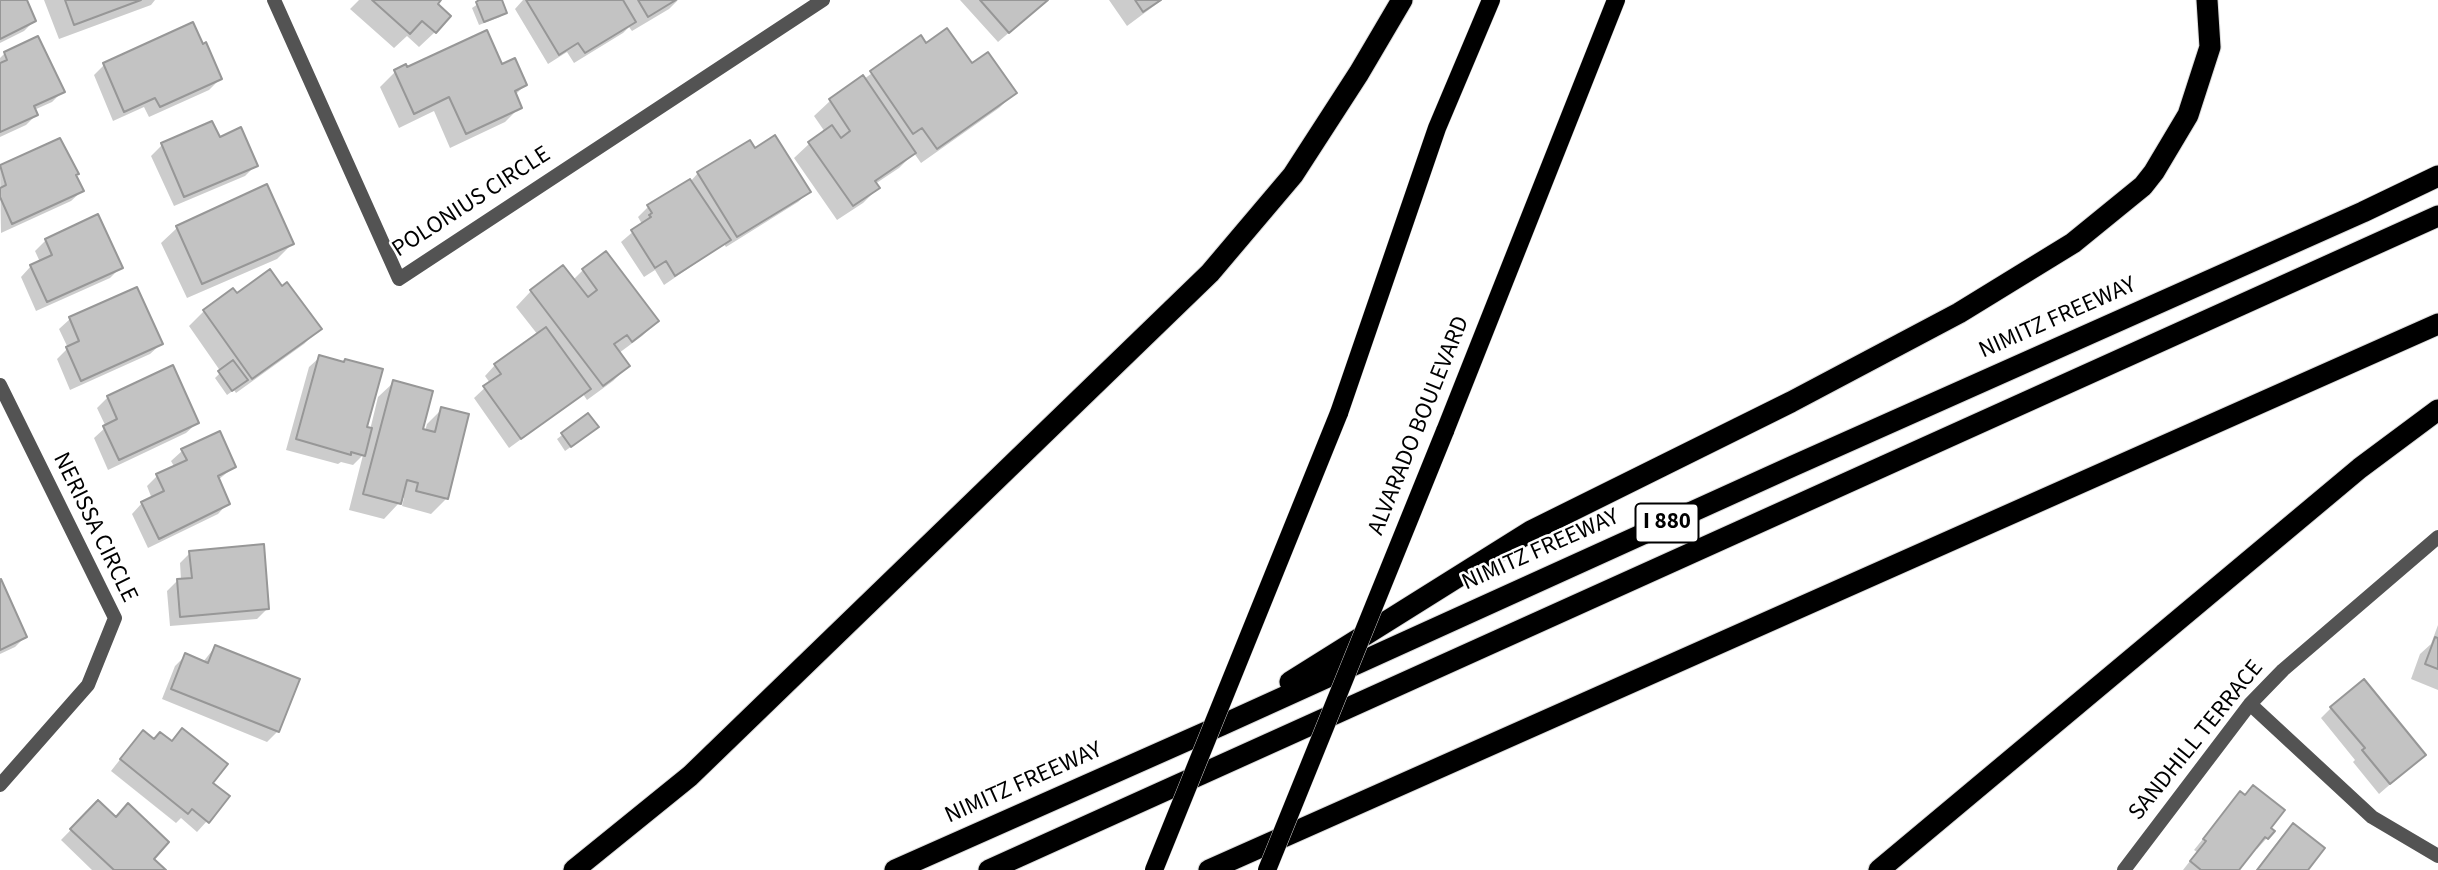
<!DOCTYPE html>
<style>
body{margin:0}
canvas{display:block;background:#fff}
</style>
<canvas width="2438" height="870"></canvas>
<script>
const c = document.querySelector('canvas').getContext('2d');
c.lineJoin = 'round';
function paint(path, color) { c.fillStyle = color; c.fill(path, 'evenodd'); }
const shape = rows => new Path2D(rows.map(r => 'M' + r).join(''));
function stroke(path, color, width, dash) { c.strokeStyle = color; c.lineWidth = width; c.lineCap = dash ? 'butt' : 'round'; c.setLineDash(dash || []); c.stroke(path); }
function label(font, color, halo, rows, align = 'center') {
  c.font = font + ' "Source Sans 3",sans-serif'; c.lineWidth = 5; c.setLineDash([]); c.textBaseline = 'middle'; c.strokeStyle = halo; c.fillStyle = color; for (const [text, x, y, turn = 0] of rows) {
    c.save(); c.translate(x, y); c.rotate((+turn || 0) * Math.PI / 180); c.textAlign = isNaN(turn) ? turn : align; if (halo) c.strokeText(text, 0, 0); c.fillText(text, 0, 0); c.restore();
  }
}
const shadow = shape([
 [0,0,25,0,34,21,24,31,0,43],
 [44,0,155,0,151,5,59,39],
 [359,0,439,0,435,4,435,32,419,47,407,36,394,48,350,9],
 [484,0,500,0,505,12,500,17,479,25,472,8],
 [523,0,678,0,669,9,632,31,629,27,623,33,574,63,567,52,548,64,515,9],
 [960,0,1047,0,998,42],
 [1109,0,1162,0,1127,26],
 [920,38,925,45,971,65,1015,93,999,108,921,163,914,153,899,168,875,184,878,188,863,203,837,220,794,158,810,143,825,132,814,116,830,101,863,77,864,79],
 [202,46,220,79,209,90,149,117,144,107,113,121,94,75,104,65],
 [5,53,63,91,52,102,34,110,36,115,26,125,0,137,0,58],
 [501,66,525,85,515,95,520,107,505,122,450,148,434,111,399,128,380,87,395,72,406,69],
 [211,123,219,139,256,165,245,176,174,206,151,156,162,145],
 [59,140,82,191,71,201,1,233,0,167],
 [755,150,809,192,798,202,726,247,724,244,664,285,655,270,644,277,621,242,642,224,638,217,648,207,690,182,698,173],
 [266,186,292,244,277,259,187,298,161,243,177,228],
 [46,240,121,267,110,278,36,311,21,277,31,266,40,262,35,251],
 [583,270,657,321,642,336,619,353,628,366,613,381,587,400,583,394,509,448,474,398,490,383,485,376,495,365,538,335,516,307,531,291,573,280],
 [281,288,319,329,304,344,236,393,234,390,227,395,215,378,221,372,189,326,204,311,236,295],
 [136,289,161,344,150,354,70,390,57,359,68,348,59,329,70,319],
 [320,357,342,363,345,360,364,428,370,430,378,397,394,382,421,430,425,431,427,424,442,409,446,499,431,514,402,506,404,498,401,497,399,503,384,519,349,510,363,455,353,465,341,462,338,464,286,450,309,367],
 [108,397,197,423,186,433,108,470,94,438,106,427,97,408],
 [588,415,592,432,565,451,557,439],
 [182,451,234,467,218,480,228,503,218,514,148,548,132,514,142,503,152,499,147,486,157,476,175,468,171,461],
 [190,553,268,608,257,619,170,626,167,591,177,581,181,580,180,563],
 [0,582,25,637,15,647,0,654],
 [2438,625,2438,690,2411,679,2420,654,2431,644],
 [215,647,278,731,267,742,162,699,175,666,186,655,203,662],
 [2331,708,2424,755,2379,794,2353,762,2355,760,2321,718],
 [182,730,211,783,207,821,197,832,181,818,176,823,111,771,133,743,170,742],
 [2240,793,2269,828,2267,838,2257,849,2254,847,2237,870,2183,870,2197,852,2194,850],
 [98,802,151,859,163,870,92,870,61,840],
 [2293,826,2305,870,2256,870,2282,836]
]);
const building = shape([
 [0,0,27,0,36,21,0,39,0,0],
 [65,0,141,0,74,25,65,0],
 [372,0,441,0,438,4,451,16,436,33,422,21,410,34,372,0],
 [479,0,502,0,507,13,484,22,476,2,479,0],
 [526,0,623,0,636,22,585,53,578,43,559,55,526,0],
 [638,0,676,0,648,17,638,0],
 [980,0,1048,0,1009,33,980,0],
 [1135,0,1161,0,1143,12,1135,0],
 [193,22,203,44,206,42,222,79,160,107,155,98,124,112,103,63,193,22],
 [947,28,972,63,988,52,1017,93,937,149,922,128,913,134,870,71,921,35,926,43,947,28],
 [487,30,502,64,515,58,527,85,515,91,522,108,466,134,449,97,414,114,394,70,406,64,407,67,487,30],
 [38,36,65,92,34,106,38,115,0,132,0,63,7,60,4,52,38,36],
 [863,75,916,153,875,181,880,188,853,206,808,142,832,125,841,138,850,131,829,99,863,75],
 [212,121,220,137,241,127,258,166,184,197,161,143,212,121],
 [775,135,811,192,737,237,697,172,750,140,755,148,775,135],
 [60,138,79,174,76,175,84,191,12,224,0,197,0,188,6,185,0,165,60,138],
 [690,179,731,240,675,276,666,261,655,268,631,230,651,217,649,215,652,213,647,205,690,179],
 [267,184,294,244,202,284,176,226,267,184],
 [98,214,123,268,47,302,30,265,52,255,45,239,98,214],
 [606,251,659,321,632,342,627,335,614,344,630,366,603,386,530,290,563,265,588,297,597,290,582,269,606,251],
 [270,269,282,286,287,282,322,329,252,379,203,310,233,288,237,293,270,269],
 [137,287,163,344,81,381,66,347,79,341,69,317,137,287],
 [546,327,591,389,521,439,483,386,501,374,494,364,546,327],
 [319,355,344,362,345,359,383,369,367,427,372,428,365,456,351,452,351,455,296,439,319,355],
 [233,360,248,380,232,391,218,371,233,360],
 [173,365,199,423,119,460,103,426,117,419,107,396,173,365],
 [393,380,433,391,423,429,435,432,441,407,469,414,448,499,416,491,418,483,407,480,401,504,363,494,393,380],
 [588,413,599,427,571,447,561,433,588,413],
 [220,431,236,467,218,476,230,504,159,539,141,502,164,491,156,474,187,460,181,449,220,431],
 [264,544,269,609,180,617,177,579,192,578,189,551,264,544],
 [1,579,27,637,0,650,0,580,1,579],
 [2435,637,2438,638,2438,669,2425,664,2435,637],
 [215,645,300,679,279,732,171,689,185,653,208,663,215,645],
 [2364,679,2426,755,2390,784,2362,750,2365,748,2330,707,2364,679],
 [182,728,228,764,213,783,230,796,209,823,192,809,188,814,120,759,143,730,154,739,160,732,172,741,182,728],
 [2253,785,2285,810,2271,828,2275,831,2268,839,2265,837,2239,870,2201,870,2190,861,2206,841,2203,839,2240,791,2245,795,2253,785],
 [98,800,116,817,128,803,169,842,154,859,166,870,114,870,70,829,98,800],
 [2293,823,2325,848,2308,870,2257,870,2293,823]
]);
const street = shape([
 [274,0,399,279,823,0],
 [0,385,115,618,88,685,0,785],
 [2250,704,2372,817,2438,856],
 [2124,870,2250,704,2283,670,2438,537]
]);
const primary = shape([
 [1339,413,1437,128,1491,0],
 [1445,431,1616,0]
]);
const highway = shape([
 [1290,682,1531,531,1791,402,1959,313,2073,243,2143,186,2154,172,2188,115,2210,47,2207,0],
 [574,870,690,776,1210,273,1293,175,1359,73,1402,0],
 [895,870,1222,725,1793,466,2363,212,2438,176],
 [989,870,2438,216],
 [1209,870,2438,324],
 [1879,870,2360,468,2438,410]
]);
const primaryBridge = shape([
 [1154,870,1339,413],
 [1267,870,1445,431]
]);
const shields = [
 [1667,523,63]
];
const shieldNames = [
 ["I 880",1667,523]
];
const streetNames = [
 ["POLONIUS CIRCLE",472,203,-33],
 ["NIMITZ FREEWAY",2058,319,-24],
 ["ALVARADO BOULEVARD",1420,426,-68],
 ["NERISSA CIRCLE",94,528,64],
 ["NIMITZ FREEWAY",1541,551,-24],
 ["SANDHILL TERRACE",2197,741,-51],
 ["NIMITZ FREEWAY",1024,784,-24]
];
paint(shadow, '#0003');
paint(building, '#c3c3c3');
stroke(building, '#979797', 2);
stroke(primary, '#dbdbdb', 19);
stroke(highway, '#dbdbdb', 23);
stroke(street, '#535353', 14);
stroke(primary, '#000', 18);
stroke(highway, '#000', 21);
stroke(primaryBridge, '#dbdbdb', 19, []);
stroke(primaryBridge, '#000', 18);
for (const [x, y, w] of shields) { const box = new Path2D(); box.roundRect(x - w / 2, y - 19.5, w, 39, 5); c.fillStyle = '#fff'; c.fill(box); stroke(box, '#000', 2); }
label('bold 23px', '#000', null, shieldNames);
label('24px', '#000', '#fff', streetNames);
</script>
